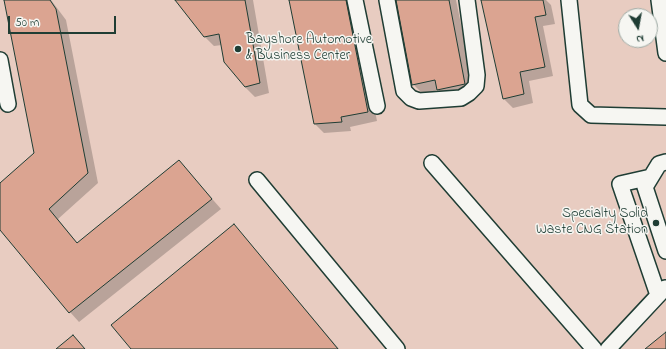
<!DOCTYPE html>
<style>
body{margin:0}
#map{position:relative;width:666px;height:349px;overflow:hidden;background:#eeddd5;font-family:"Indie Flower",sans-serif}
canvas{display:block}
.north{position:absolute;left:618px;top:8px;width:40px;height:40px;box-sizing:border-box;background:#f6f6f2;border:1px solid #a0aca6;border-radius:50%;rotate:169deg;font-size:11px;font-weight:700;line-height:16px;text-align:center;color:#1f3d34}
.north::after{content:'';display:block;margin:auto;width:14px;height:18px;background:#1f3d34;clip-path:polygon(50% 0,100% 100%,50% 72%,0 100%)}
.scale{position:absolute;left:8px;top:16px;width:108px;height:18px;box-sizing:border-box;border:2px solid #1f3d34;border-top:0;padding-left:5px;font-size:12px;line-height:14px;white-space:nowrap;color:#1f3d34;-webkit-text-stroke:3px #f6f6f2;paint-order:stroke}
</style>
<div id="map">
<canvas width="666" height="349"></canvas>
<div class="north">N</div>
<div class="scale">50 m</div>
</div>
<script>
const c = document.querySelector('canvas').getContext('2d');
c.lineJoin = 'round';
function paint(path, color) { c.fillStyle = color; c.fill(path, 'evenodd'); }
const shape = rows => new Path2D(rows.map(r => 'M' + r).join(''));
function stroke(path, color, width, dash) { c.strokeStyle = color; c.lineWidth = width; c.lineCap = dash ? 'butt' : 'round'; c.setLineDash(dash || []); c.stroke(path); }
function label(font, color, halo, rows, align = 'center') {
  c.font = font + ' "Indie Flower",sans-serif'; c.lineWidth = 3; c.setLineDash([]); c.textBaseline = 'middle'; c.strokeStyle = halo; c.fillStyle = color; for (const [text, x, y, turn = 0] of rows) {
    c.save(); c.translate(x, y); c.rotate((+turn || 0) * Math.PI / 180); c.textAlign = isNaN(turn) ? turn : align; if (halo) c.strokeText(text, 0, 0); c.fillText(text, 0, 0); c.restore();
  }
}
const built = shape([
 [0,0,666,0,666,349,0,349],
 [626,16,650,16,650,40,626,40]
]);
const shadow = shape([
 [5,0,51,0,66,20,98,183,58,219,78,244,179,161,221,209,79,322,70,312,0,229,0,184,35,154],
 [176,0,253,0,269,93,255,97,245,87,222,45,214,46,204,36],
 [290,0,353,0,377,121,350,127,351,131,324,133,314,123],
 [397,0,456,0,475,93,447,99,438,90,423,94,413,84],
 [482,0,546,0,551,5,555,24,543,26,553,76,529,81,533,103,513,108,504,99],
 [234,226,244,236,339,349,132,349]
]);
const building = shape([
 [4,0,50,0,56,9,88,173,49,209,77,243,179,160,212,199,69,313,0,230,0,183,34,153,4,0],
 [175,0,245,0,260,83,245,87,224,62,219,34,204,37,175,0],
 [289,0,346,0,368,112,341,117,342,122,314,124,289,0],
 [396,0,449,0,465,84,437,90,435,80,412,85,396,0],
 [481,0,543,0,546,15,535,17,545,67,520,72,524,94,503,99,481,0],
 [234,224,338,349,131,349,111,325,234,224],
 [666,332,666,349,645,349,666,332],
 [73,335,85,349,56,349,73,335]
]);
const minor = shape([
 [355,0,377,106],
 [387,0,404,91,411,98,419,101,461,98,469,93,476,86,477,75,467,0],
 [569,0,580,105,591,115,666,117],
 [659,0,666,53],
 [0,60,8,104],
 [666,162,659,164,645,187,666,251],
 [432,163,594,349],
 [651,177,620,184,658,295],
 [257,180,397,349],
 [608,349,665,288]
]);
const markers = [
 [238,49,4,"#1f3d34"],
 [656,223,4,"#1f3d34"]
];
const poiNames = [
 ["Bayshore Automotive",246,41],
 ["& Business Center",246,57],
 ["Specialty Solid",648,215,"right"],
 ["Waste CNG Station",648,231,"right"]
];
paint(built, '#e8ccc1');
paint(shadow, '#0003');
paint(building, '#dba491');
stroke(building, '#1f3d34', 1);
stroke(minor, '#1f3d34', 18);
stroke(minor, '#f6f6f2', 15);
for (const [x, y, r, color] of markers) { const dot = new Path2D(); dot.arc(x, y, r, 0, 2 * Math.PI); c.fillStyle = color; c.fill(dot); stroke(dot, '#f6f6f2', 1.5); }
label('14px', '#1f3d34', '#f6f6f2', poiNames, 'left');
</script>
